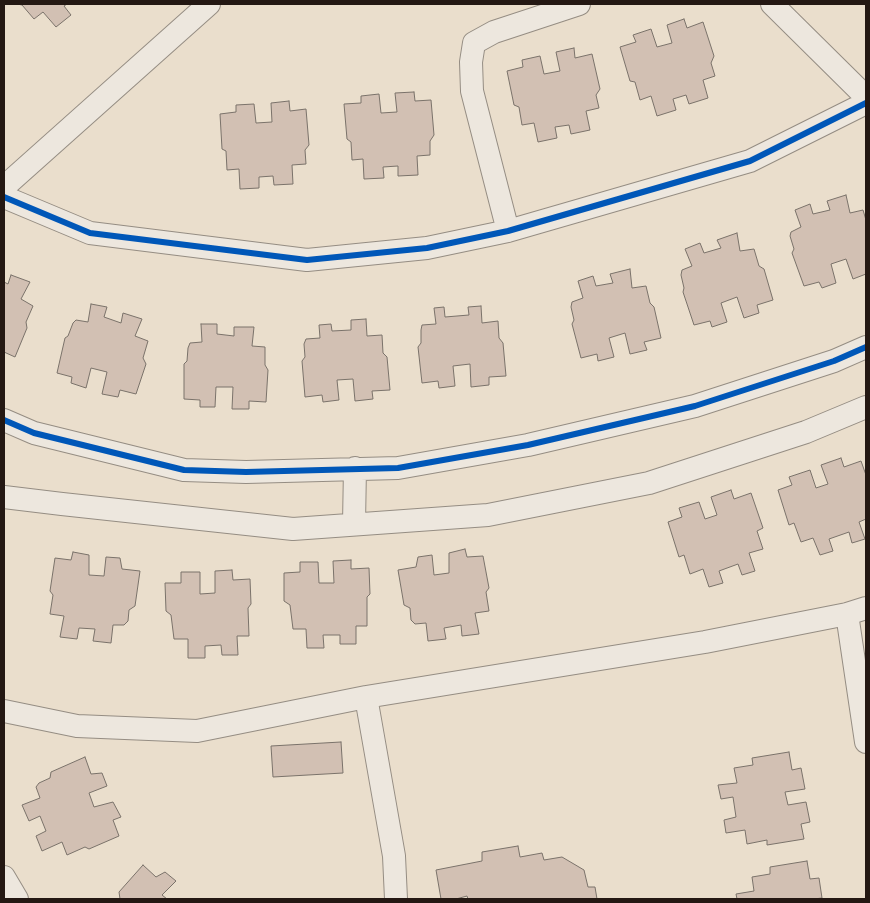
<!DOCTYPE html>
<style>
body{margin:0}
#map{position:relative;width:870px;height:903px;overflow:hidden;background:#eadecc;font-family:Vollkorn,serif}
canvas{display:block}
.frame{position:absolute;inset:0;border:5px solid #241813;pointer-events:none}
</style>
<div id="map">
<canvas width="870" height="903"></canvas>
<div class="frame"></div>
</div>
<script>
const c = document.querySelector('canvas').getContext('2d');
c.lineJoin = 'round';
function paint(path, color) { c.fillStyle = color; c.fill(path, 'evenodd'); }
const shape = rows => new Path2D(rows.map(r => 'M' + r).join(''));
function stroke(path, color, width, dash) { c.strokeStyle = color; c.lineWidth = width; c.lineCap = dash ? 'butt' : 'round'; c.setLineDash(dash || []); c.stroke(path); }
const building = shape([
 [17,4,67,4,64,6,71,15,56,27,43,12,34,19,22,5,17,4],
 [684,19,687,28,703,22,714,56,711,63,715,76,703,80,708,98,689,104,686,95,673,99,676,110,657,116,651,96,640,100,635,82,630,81,620,47,636,42,633,35,651,29,657,47,672,43,667,25,684,19],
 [574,48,575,58,592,54,600,89,596,95,599,108,586,111,590,130,571,134,569,125,555,127,557,138,538,142,534,123,522,125,519,107,514,105,507,71,523,67,522,60,540,56,544,74,560,71,556,52,574,48],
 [414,92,415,101,431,100,434,135,430,141,430,155,417,156,418,175,398,176,398,166,383,167,384,178,364,179,363,159,352,160,351,142,347,139,344,104,361,103,361,96,379,94,381,113,397,112,395,93,414,92],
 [289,101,290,111,306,109,309,145,305,150,306,164,292,165,293,184,274,185,273,176,259,177,259,188,240,189,239,169,227,170,226,151,222,149,220,114,236,112,236,105,254,104,256,123,272,122,271,103,289,101],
 [846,195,850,213,863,210,866,220,866,274,853,279,846,259,831,264,836,283,822,288,819,282,804,286,792,253,794,249,790,236,791,232,801,227,795,210,810,204,813,214,830,210,827,201,846,195],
 [737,233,740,251,754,249,759,266,764,269,773,300,757,305,759,313,744,318,737,297,721,303,727,322,712,327,710,321,694,325,683,292,684,288,681,275,682,270,692,266,685,249,700,243,704,253,721,248,717,240,737,233],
 [630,269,632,288,646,286,650,303,654,307,661,338,644,342,647,350,630,354,625,333,609,338,614,357,598,361,597,354,581,358,572,324,574,320,571,307,572,302,583,298,578,281,593,276,596,286,613,283,610,274,630,269],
 [11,275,30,282,21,299,33,306,26,322,27,328,15,357,4,352,4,282,8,284,11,275],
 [91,304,107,307,104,317,121,323,123,313,142,319,135,336,148,341,143,358,146,364,136,394,120,390,118,397,102,394,107,372,91,368,86,388,71,383,72,377,57,373,65,338,68,336,73,323,76,320,88,322,91,304],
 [481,306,482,323,498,321,499,338,503,343,506,376,489,377,489,385,471,387,470,364,453,366,455,386,439,388,438,381,422,383,418,347,421,343,421,330,422,325,436,324,434,308,444,307,445,317,469,315,468,307,481,306],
 [366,319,367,336,382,335,383,353,387,357,390,390,372,391,373,399,355,401,353,379,337,380,339,400,323,402,322,395,305,397,302,361,305,357,304,344,306,339,320,338,319,325,331,324,332,331,351,330,351,320,366,319],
 [201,324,217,324,217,334,234,336,234,327,254,327,252,346,265,347,265,365,268,370,266,402,249,401,249,409,232,409,233,387,216,387,215,407,200,407,200,400,184,399,184,364,187,361,188,348,190,343,202,342,201,324],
 [841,458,844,467,861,461,866,475,866,519,859,522,865,539,852,543,849,532,829,539,833,551,820,555,813,538,801,542,794,523,789,525,778,490,792,485,789,477,810,470,816,488,828,484,821,465,841,458],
 [731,490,734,499,751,493,763,528,757,531,763,549,749,553,755,571,742,575,738,564,719,571,723,583,709,587,703,569,690,574,684,555,679,557,668,522,682,517,679,508,699,502,705,519,717,515,711,497,731,490],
 [465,549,467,557,483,556,489,588,486,592,489,611,475,613,479,634,462,636,461,625,444,628,446,639,428,641,426,623,415,624,411,620,410,608,404,605,398,570,416,567,418,557,432,555,434,575,449,573,449,553,465,549],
 [73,552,89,555,89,575,104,576,106,557,120,558,122,569,140,571,135,606,129,610,128,621,124,625,113,625,111,643,93,641,95,629,79,628,77,639,60,637,64,616,50,614,53,595,50,591,55,558,71,560,73,552],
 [351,560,351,569,369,568,370,594,367,597,367,626,356,626,356,644,340,644,340,635,323,635,324,648,307,648,306,629,293,629,290,605,284,601,284,573,300,572,300,562,318,562,319,583,334,583,333,561,351,560],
 [232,570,233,580,250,579,251,604,248,608,249,636,237,636,238,655,222,655,221,645,205,646,205,658,188,658,188,639,174,639,171,615,166,611,165,583,181,583,181,572,200,572,200,594,215,593,215,571,232,570],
 [341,742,343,773,273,777,271,746,341,742],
 [789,752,792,770,801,768,805,789,785,792,788,805,806,802,810,822,801,824,804,839,767,845,767,840,747,844,745,830,726,833,724,820,736,817,733,797,721,799,718,785,737,783,734,768,753,765,752,758,789,752],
 [85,757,91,774,102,773,107,786,89,793,94,807,113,802,121,817,113,820,119,836,89,849,85,847,67,855,62,842,42,851,36,836,46,831,40,816,29,821,22,805,40,798,36,787,39,783,50,778,51,772,85,757],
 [518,846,520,857,542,853,544,860,562,857,584,870,588,887,595,887,597,899,468,899,467,896,456,899,441,899,436,870,482,861,482,852,518,846],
 [807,861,810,879,819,878,822,898,814,899,737,899,736,894,754,891,752,877,770,874,770,867,807,861],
 [143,865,156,877,165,872,176,881,162,895,167,899,120,899,119,892,143,865]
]);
const street = shape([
 [772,4,866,97],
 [4,187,209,4],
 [4,197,90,233,307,260,427,248,508,231,750,161,866,103],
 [508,231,472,91,471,62,474,43,494,32,579,4],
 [4,420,34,433,184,470,246,472,398,468,528,445,695,406,834,361,866,347],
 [4,497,62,504,293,529,488,515,649,483,806,432,866,407],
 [354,523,355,468],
 [847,614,866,742],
 [366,697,394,856,396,899],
 [4,711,77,726,197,731,366,697,705,642,847,614,866,608],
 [4,877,17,899]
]);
const cycleway = shape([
 [4,197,90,233,307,260,427,248,508,231,750,161,866,103],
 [4,420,34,433,184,470,246,472,398,468,528,445,695,406,834,361,866,347]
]);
paint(building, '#d2c0b3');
stroke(building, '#7a726a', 1);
stroke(street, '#958d83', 24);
stroke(street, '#ede7de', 22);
stroke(cycleway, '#0057b8', 6);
</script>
